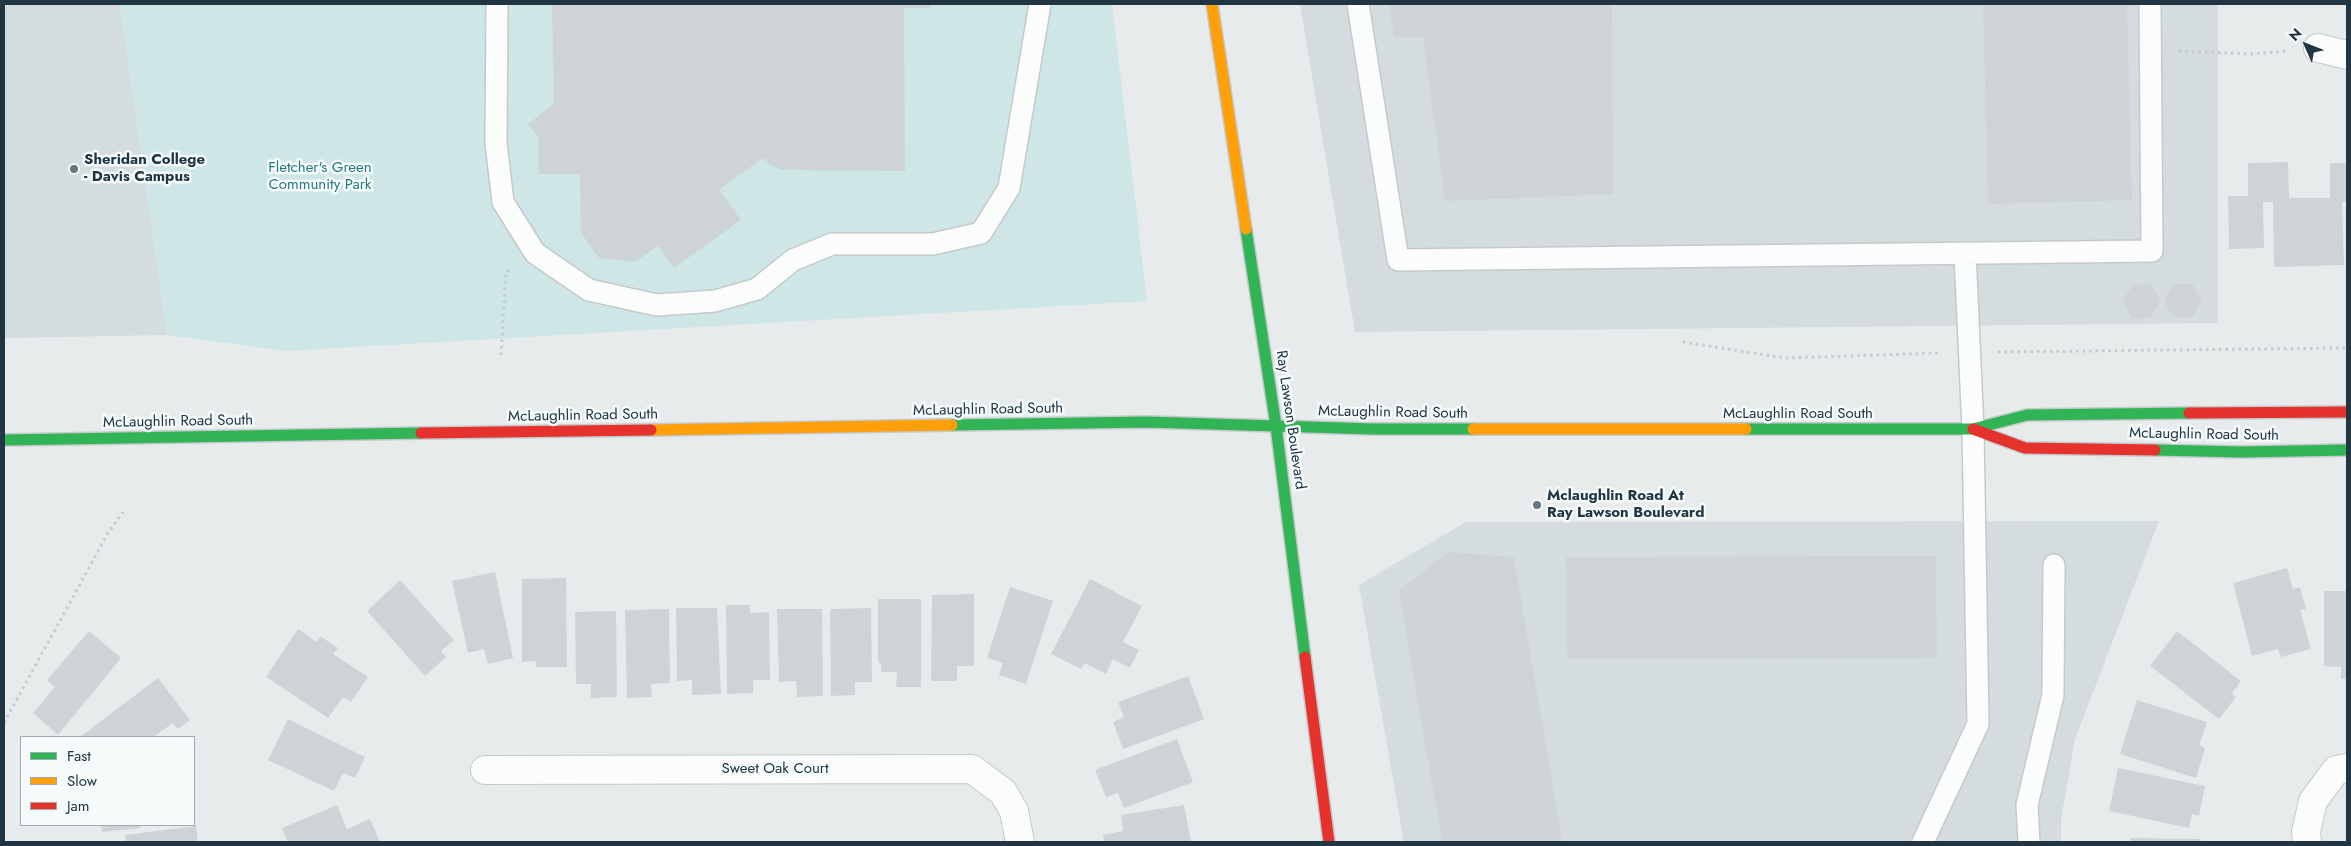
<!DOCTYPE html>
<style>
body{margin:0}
#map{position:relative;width:2351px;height:846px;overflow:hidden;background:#e7ebec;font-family:Jost,sans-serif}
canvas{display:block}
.frame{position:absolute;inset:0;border:5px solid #213543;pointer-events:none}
.legend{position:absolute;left:20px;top:736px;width:175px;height:90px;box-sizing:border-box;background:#f5fafb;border:1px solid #a0abb1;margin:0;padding:6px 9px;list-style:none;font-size:15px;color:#213543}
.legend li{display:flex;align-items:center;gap:10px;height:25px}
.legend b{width:25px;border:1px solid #a0abb1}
.north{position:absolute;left:2281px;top:20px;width:50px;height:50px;-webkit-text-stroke:4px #f5fafb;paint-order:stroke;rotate:314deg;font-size:14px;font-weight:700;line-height:20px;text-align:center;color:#213543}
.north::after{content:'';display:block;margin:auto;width:18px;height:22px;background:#213543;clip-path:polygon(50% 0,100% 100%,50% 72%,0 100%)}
</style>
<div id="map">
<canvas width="2351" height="846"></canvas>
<div class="frame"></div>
<ul class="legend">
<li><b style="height:6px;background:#30b455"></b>Fast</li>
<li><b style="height:6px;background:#ff9f0a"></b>Slow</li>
<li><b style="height:6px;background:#e5322d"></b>Jam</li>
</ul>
<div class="north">N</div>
</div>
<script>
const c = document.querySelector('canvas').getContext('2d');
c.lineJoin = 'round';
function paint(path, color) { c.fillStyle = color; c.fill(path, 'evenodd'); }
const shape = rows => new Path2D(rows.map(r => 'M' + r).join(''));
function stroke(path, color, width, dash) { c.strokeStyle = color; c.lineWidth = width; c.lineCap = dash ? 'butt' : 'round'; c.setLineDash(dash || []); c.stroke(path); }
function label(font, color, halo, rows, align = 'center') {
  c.font = font + ' Jost,sans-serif'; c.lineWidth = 5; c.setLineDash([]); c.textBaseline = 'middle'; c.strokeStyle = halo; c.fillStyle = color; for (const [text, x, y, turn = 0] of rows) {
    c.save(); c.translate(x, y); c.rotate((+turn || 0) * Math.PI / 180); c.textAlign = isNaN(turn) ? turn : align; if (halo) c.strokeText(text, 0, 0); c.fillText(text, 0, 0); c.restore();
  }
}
const built = shape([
 [4,4,120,4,167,335,4,338],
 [1300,4,2218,4,2218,323,1355,332],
 [2159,521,2075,739,2061,819,2061,842,1404,842,1359,585,1466,522]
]);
const green = shape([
 [120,4,1112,4,1147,301,286,351,167,335]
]);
const building = shape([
 [552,4,931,4,931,8,904,8,905,171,783,170,772,166,763,158,719,190,741,220,674,268,658,246,635,262,599,258,581,233,580,174,538,174,539,139,528,124,554,104],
 [1389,4,1612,4,1613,194,1445,201,1423,37,1394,37],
 [1983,4,2127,4,2132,200,1988,204],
 [2288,162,2289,198,2330,198,2330,163,2347,163,2347,202,2342,202,2344,265,2274,267,2273,202,2263,202,2264,248,2229,249,2228,196,2248,196,2248,163],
 [2150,284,2160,300,2150,318,2132,318,2122,301,2133,285],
 [2174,284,2192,284,2202,300,2192,317,2173,317,2164,301],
 [1448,552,1514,557,1562,842,1442,842,1399,591],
 [1936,556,1937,658,1567,659,1566,557],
 [2287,568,2293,589,2300,587,2306,609,2300,610,2311,649,2281,657,2278,649,2252,656,2233,583],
 [495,572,513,658,488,664,484,649,468,653,452,581],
 [566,578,567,667,536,667,536,661,522,662,522,579],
 [1090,579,1142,606,1123,642,1139,650,1130,668,1113,659,1106,674,1085,663,1081,669,1051,654],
 [400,580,454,640,441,651,446,657,425,676,367,611],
 [1010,587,1053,601,1026,684,999,675,1003,663,987,658],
 [2324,591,2347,591,2347,679,2341,679,2341,667,2324,666],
 [974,594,974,666,957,666,957,681,931,681,932,595],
 [878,599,921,599,921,687,896,687,897,672,881,672,881,663,878,663],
 [726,605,750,605,750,613,769,612,770,680,753,680,753,693,727,694],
 [676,608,717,608,721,694,692,695,692,680,677,681],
 [871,608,872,682,855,682,855,695,831,696,830,609],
 [669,609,670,683,651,684,652,697,627,698,625,610],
 [777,609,822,609,823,696,797,697,796,681,779,682],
 [616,611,617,697,591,698,591,684,576,684,575,612],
 [298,629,317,642,320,636,338,648,333,654,368,677,351,702,343,697,328,718,266,677],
 [89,631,121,658,58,735,33,713,55,687,47,680],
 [2177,631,2241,681,2232,693,2236,697,2219,719,2150,666],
 [1188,676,1204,719,1123,749,1113,722,1124,717,1118,702],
 [158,678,190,720,178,729,173,723,153,737,80,737],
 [2137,700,2207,722,2199,745,2205,748,2196,778,2120,754],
 [288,719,365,757,355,778,343,773,334,791,268,760],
 [1177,739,1193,782,1124,808,1118,793,1106,797,1095,770],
 [2118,768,2205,786,2199,816,2192,814,2189,828,2109,811],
 [337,805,347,829,370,819,380,842,288,842,282,828],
 [1184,805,1191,842,1104,842,1103,835,1123,831,1121,815],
 [101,825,140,825,140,828,102,832],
 [196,826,198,842,126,842,125,835],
 [2130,838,2201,839,2201,842,2130,842]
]);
const path = shape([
 [2179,51,2252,54,2287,51],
 [1683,342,1785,358,1939,353],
 [1998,352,2347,348],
 [501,355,506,272,510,270],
 [4,723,108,533,123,512]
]);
const lane = shape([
 [497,4,496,143,503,202,535,253,589,290,657,305,715,301,757,289,793,260,832,244,933,244,981,233,1009,188,1040,4],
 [1358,4,1398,260,2152,251,2150,4],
 [1923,842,1978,724,1973,429,1965,253],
 [2029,842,2027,805,2053,695,2054,565]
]);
const street = shape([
 [2318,48,2347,55],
 [485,770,972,769,1003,792,1014,811,1020,842],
 [2307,842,2306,832,2313,801,2336,770,2347,768]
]);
const fast = shape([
 [1246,229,1276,426,1305,657],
 [952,425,1147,422,1373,429,1473,429],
 [1746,429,1973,429,2027,415,2189,413],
 [4,440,421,433],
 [2155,450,2242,452,2347,450]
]);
const slow = shape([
 [1212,4,1246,229],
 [1473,429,1746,429],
 [651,430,952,425]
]);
const jam = shape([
 [2189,413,2347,412],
 [1973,429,2025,448,2155,450],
 [421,433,651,430],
 [1305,657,1329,842]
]);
const markers = [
 [74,169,5,"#66757e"],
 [1537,505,5,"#66757e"]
];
const poiNames = [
 ["Sheridan College",84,160],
 ["- Davis Campus",84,177],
 ["Mclaughlin Road At",1547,496],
 ["Ray Lawson Boulevard",1547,513]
];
const parkNames = [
 ["Fletcher's Green",320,168],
 ["Community Park",320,185]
];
const streetNames = [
 ["McLaughlin Road South",988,410,-1],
 ["McLaughlin Road South",1393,413,1],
 ["McLaughlin Road South",1798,414],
 ["McLaughlin Road South",583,416,-1],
 ["Ray Lawson Boulevard",1290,420,82],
 ["McLaughlin Road South",178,422,-1],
 ["McLaughlin Road South",2204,435,1],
 ["Sweet Oak Court",775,769]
];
paint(built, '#d4dcdf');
paint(green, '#cee6e5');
paint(building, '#ced4d5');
stroke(lane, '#c6c9cb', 24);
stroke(street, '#c6c9cb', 30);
stroke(fast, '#c4c9cb', 14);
stroke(slow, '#c4c9cb', 14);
stroke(jam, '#c4c9cb', 14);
stroke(path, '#c6cacf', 3, [2.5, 4]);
stroke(lane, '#fbfcfc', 21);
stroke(street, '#fbfcfc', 28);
stroke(fast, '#30b455', 11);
stroke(slow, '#ff9f0a', 11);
stroke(jam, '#e5322d', 11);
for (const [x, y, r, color] of markers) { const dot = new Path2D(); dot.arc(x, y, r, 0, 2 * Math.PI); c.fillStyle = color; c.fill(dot); stroke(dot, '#f5fafb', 2); }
label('bold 15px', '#213543', '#f5fafb', poiNames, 'left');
label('15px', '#26797f', '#f5fafb', parkNames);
label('15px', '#213543', '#f5fafb', streetNames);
</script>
